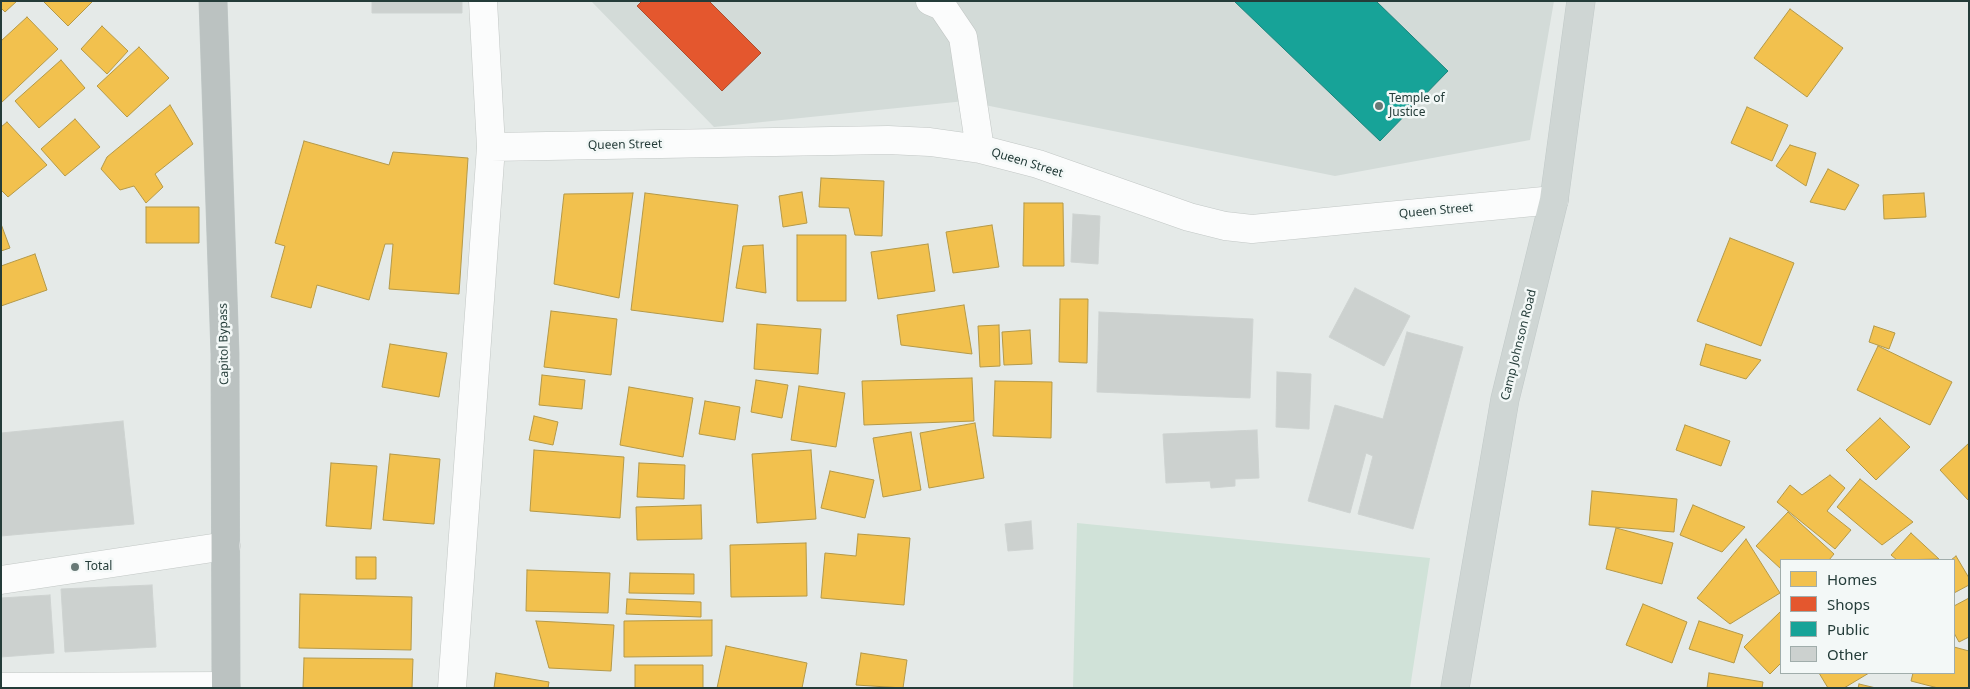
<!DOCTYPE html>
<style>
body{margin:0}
#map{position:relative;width:1970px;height:689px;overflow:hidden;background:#e5eae8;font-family:"Noto Sans",sans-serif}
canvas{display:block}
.frame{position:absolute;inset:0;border:2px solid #243c39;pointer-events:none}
.legend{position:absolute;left:1780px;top:559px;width:175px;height:115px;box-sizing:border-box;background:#f3f8f7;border:1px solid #a0adab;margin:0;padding:6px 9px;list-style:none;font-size:15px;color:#243c39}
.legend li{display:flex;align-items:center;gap:10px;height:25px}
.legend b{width:25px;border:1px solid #a0adab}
</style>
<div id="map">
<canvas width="1970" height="689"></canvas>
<div class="frame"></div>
<ul class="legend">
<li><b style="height:14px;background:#f2c14e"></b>Homes</li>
<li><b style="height:14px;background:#e4572e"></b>Shops</li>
<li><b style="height:14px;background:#17a398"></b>Public</li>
<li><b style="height:14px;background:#ccd1cf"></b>Other</li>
</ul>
</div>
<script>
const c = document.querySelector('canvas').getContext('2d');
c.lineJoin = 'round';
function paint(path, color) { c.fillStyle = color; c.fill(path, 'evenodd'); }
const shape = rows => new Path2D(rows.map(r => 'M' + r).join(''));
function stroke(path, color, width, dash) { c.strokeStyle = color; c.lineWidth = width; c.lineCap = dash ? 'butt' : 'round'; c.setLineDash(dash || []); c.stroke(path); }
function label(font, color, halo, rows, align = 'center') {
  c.font = font + ' "Noto Sans",sans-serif'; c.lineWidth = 5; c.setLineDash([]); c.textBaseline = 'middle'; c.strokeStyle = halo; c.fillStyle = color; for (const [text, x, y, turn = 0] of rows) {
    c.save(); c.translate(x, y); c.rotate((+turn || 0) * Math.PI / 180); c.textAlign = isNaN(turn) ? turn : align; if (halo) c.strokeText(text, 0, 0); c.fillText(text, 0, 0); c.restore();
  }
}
const built = shape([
 [591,1,1554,1,1530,140,1335,176,965,101,714,127]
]);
const green = shape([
 [1077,523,1430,558,1410,688,1073,688]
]);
const homes = shape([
 [1,1,17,1,5,12,1,8,1,1],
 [43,1,93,1,68,26,43,1],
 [1790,9,1843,48,1807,97,1754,58,1790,9],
 [27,17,58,49,1,103,1,41,27,17],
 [102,26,128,51,107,74,81,49,102,26],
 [139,47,169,78,127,117,97,86,139,47],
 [61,60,85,88,39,128,15,101,61,60],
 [170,105,193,144,155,174,163,187,146,203,134,186,120,190,101,169,107,157,170,105],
 [1747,107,1788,125,1772,161,1731,143,1747,107],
 [75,119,100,147,65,176,41,149,75,119],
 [7,122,47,165,8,197,1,190,1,127,7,122],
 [304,141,389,165,393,152,468,158,459,294,389,289,393,244,385,244,369,300,317,285,311,308,271,297,285,246,275,243,304,141],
 [1790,145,1816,153,1806,186,1776,166,1790,145],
 [1828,169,1859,185,1845,210,1810,202,1828,169],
 [821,178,884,181,882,236,855,235,849,208,819,207,821,178],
 [802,192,807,223,783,227,779,196,802,192],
 [633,193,619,298,554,284,564,194,633,193],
 [645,193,738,205,723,322,631,310,645,193],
 [1924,193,1926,217,1884,219,1883,195,1924,193],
 [1024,203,1063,203,1064,266,1023,266,1024,203],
 [146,207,199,207,199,243,146,243,146,207],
 [1,224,10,248,1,251,1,224],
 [992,225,999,267,953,273,946,232,992,225],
 [797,235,846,235,846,301,797,301,797,235],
 [1730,238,1794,263,1761,346,1697,321,1730,238],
 [928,244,935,291,878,299,871,252,928,244],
 [763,245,766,293,736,288,743,246,763,245],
 [35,254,47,290,1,306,1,266,35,254],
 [1060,299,1088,299,1087,363,1059,362,1060,299],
 [964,305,972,354,901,345,897,315,964,305],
 [551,311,617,319,611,375,544,367,551,311],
 [757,324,821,329,818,374,754,369,757,324],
 [999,325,1000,366,980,367,978,326,999,325],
 [1874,326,1895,333,1889,349,1869,342,1874,326],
 [1030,330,1032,364,1004,365,1002,332,1030,330],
 [390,344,447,353,439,397,382,387,390,344],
 [1706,344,1761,360,1746,379,1700,365,1706,344],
 [1878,346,1952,382,1930,425,1857,390,1878,346],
 [542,375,585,380,582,409,539,405,542,375],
 [972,378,974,421,864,425,862,381,972,378],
 [756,380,788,385,782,418,751,412,756,380],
 [995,381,1052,382,1051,438,993,436,995,381],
 [799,386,845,393,836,447,791,440,799,386],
 [629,387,693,398,683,457,620,445,629,387],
 [705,401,740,407,735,440,699,434,705,401],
 [534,416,558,422,553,445,529,440,534,416],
 [1880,418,1910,447,1876,480,1846,450,1880,418],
 [975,423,984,478,929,488,920,433,975,423],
 [1685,425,1730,441,1721,466,1676,450,1685,425],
 [911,432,921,490,883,497,873,438,911,432],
 [1969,443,1969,501,1940,470,1969,443],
 [534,450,624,457,620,518,530,511,534,450],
 [811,450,816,519,757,523,752,454,811,450],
 [390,454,440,459,434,524,383,520,390,454],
 [331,463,377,466,371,529,326,526,331,463],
 [639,463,685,465,684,499,637,497,639,463],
 [830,471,874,480,865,518,821,508,830,471],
 [1830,475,1845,488,1827,511,1851,530,1835,549,1777,502,1790,485,1802,495,1830,475],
 [1860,479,1913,522,1882,545,1837,507,1860,479],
 [1592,491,1677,499,1674,532,1589,525,1592,491],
 [701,505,702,539,637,540,636,507,701,505],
 [1693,505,1745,527,1722,552,1680,535,1693,505],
 [1788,512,1834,554,1829,560,1781,560,1781,569,1756,546,1788,512],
 [1616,528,1673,543,1662,584,1606,569,1616,528],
 [1911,533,1939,559,1897,560,1891,555,1911,533],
 [858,534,910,538,904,605,821,598,825,553,856,556,858,534],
 [1746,539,1780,593,1730,624,1697,598,1746,539],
 [806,543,807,596,731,597,730,545,806,543],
 [1956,556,1969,578,1969,585,1954,593,1954,560,1951,560,1956,556],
 [356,557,376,557,376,579,356,579,356,557],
 [527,570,610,573,608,613,526,611,527,570],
 [630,573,694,574,694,594,629,593,630,573],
 [300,594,412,597,411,650,299,648,300,594],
 [1969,598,1969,637,1959,642,1954,633,1954,606,1969,598],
 [627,599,701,602,701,617,626,614,627,599],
 [1643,604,1687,622,1672,663,1626,645,1643,604],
 [1781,611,1781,663,1770,674,1744,647,1781,611],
 [712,620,712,656,624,657,624,621,712,620],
 [536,621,614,625,611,671,549,668,536,621],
 [1699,621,1743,635,1734,663,1689,649,1699,621],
 [726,646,807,663,802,688,717,688,726,646],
 [1954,647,1969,651,1969,688,1938,688,1911,681,1913,673,1954,673,1954,647],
 [861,653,907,660,903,688,856,685,861,653],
 [304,658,413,659,412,688,303,688,304,658],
 [635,665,703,665,703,688,635,688,635,665],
 [496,673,549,682,548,688,494,688,496,673],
 [1709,673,1763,682,1762,688,1707,688,1709,673],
 [1819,673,1869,673,1844,688,1828,688,1819,673],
 [1859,684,1876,688,1858,688,1859,684]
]);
const shops = shape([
 [642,1,709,1,761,53,722,91,637,6,642,1]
]);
const public = shape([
 [1234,1,1376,1,1448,71,1380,141,1234,1]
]);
const building = shape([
 [372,1,462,1,462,13,372,13,372,1],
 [1073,214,1100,216,1098,264,1071,262,1073,214],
 [1355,288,1410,316,1384,366,1329,337,1355,288],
 [1099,312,1253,319,1250,398,1097,392,1099,312],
 [1407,332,1463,347,1413,529,1358,514,1373,456,1366,453,1350,513,1308,501,1335,405,1383,419,1407,332],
 [1277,372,1311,374,1309,429,1276,427,1277,372],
 [123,421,134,524,1,536,1,433,123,421],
 [1257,430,1259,478,1235,479,1235,486,1211,488,1210,481,1166,483,1163,434,1257,430],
 [1031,521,1033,549,1008,551,1005,524,1031,521],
 [152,585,156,647,65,652,61,589,152,585],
 [50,595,54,653,1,657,1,598,50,595]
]);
const minor = shape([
 [930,1,942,6,963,37,980,149],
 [491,147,888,140,930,142,980,149,1038,164,1189,217,1225,226,1252,229,1554,200],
 [1,580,226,546],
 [1,687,226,686],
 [452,688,491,147,483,1]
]);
const major = shape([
 [1455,688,1505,399,1554,200,1581,1]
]);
const highway = shape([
 [213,1,225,354,226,688]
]);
const markers = [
 [1379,106,5,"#687976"],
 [75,567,5,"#687976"]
];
const poiNames = [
 ["Temple of",1389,99],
 ["Justice",1389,113],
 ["Total",85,567]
];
const streetNames = [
 ["Queen Street",625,145,-1],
 ["Queen Street",1027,163,17],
 ["Queen Street",1436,211,-5],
 ["Capitol Bypass",224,344,-91],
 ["Camp Johnson Road",1519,345,-76]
];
paint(built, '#d3dbd8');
paint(green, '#d0e2d8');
paint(homes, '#f2c14e');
stroke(homes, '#b49948', 1);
paint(shops, '#e4572e');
stroke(shops, '#aa4f31', 1);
paint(public, '#17a398');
stroke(public, '#1b847c', 1);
paint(building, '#ccd1cf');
stroke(building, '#ced3d1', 1);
stroke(minor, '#c2c7c5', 29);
stroke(major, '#c1c9c8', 29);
stroke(highway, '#c1c9c8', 29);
stroke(minor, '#fbfcfc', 28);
stroke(major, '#cfd6d4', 28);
stroke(highway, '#bbc2c1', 28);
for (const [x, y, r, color] of markers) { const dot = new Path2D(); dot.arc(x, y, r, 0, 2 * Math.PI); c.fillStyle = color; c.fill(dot); stroke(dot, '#f3f8f7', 2); }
label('12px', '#243c39', '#f3f8f7', poiNames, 'left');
label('12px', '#243c39', '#f3f8f7', streetNames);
</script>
